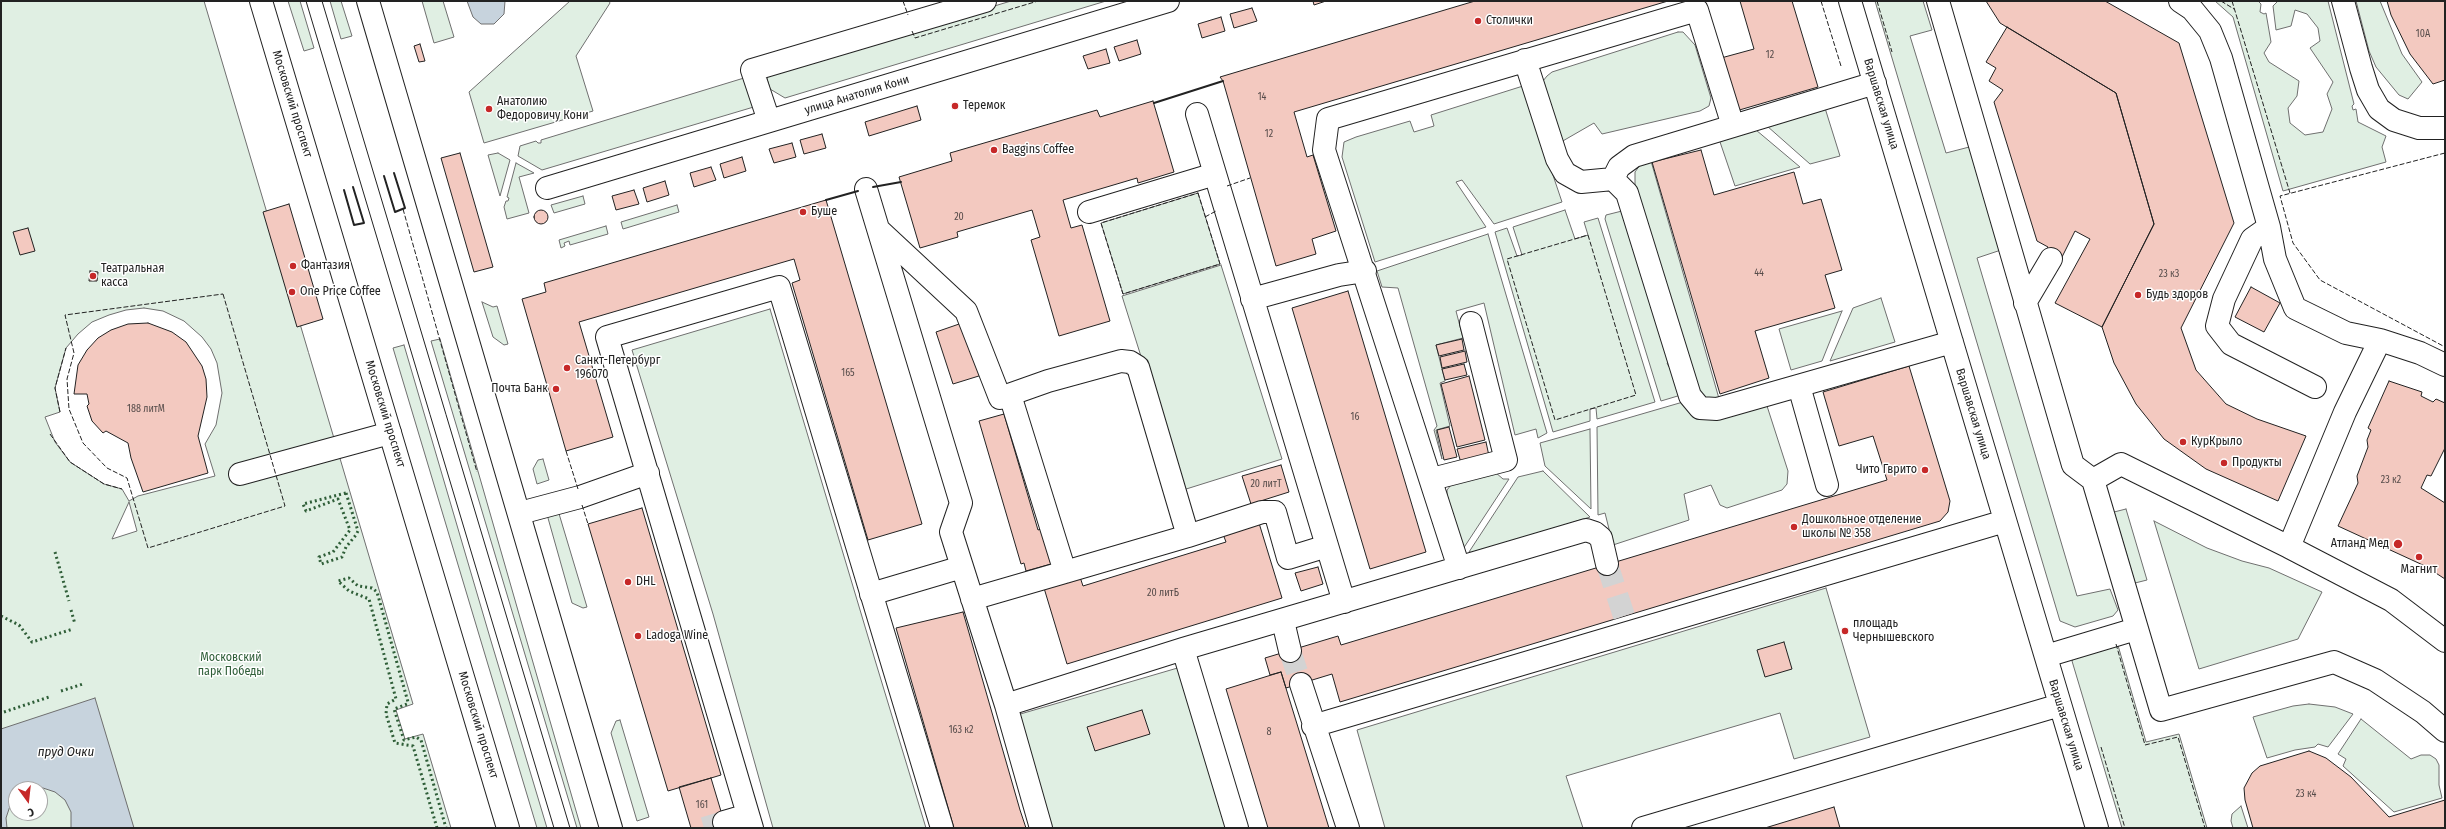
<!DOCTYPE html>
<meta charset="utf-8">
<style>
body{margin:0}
#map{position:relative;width:2446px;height:829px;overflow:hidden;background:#fff;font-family:"Fira Sans Condensed",sans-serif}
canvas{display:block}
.frame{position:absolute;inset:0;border:2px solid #222;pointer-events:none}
.north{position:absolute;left:8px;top:781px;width:40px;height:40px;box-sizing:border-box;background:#fff;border:1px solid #a7a7a7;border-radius:50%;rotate:165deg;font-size:11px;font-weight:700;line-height:16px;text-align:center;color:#222}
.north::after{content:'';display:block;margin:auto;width:14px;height:18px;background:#c62828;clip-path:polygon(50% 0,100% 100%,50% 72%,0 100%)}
</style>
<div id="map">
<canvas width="2446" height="829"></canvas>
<div class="frame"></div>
<div class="north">С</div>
</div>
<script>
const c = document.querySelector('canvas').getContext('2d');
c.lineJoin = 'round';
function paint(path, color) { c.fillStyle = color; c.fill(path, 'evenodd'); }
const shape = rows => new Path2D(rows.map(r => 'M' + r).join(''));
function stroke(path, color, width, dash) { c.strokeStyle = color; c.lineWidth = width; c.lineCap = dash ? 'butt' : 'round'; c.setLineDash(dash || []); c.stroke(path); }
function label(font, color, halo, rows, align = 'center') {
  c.font = font + ' "Fira Sans Condensed",sans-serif'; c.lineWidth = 3; c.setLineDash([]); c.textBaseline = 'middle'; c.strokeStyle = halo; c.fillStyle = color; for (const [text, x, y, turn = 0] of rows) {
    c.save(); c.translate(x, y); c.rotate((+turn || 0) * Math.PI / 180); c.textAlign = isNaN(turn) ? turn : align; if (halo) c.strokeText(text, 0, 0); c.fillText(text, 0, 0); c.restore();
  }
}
const green = shape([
 [1,1,204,1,413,704,396,710,405,739,423,734,451,828,1,828,1,1],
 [144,308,163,311,184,321,202,337,211,349,217,363,222,393,216,425,205,444,215,476,138,496,129,501,122,489,104,484,70,462,55,442,45,417,60,412,55,388,66,348,78,334,92,322,109,315,126,310,144,308],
 [129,502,137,531,112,539,129,502],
 [16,789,40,789,40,813,16,813,16,789],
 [288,1,300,1,314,48,304,51,288,1],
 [330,1,341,1,352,36,341,39,330,1],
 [422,1,443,1,454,37,434,43,422,1],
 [570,1,609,1,610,3,576,56,593,111,484,143,469,92,570,1],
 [1011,1,1106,1,785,98,770,89,766,75,1011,1],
 [1875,1,1923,1,1932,30,1910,36,1946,153,1977,145,2007,248,1977,258,2077,596,2110,589,2118,610,2113,616,2075,627,2060,621,1875,1],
 [2215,1,2258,1,2261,4,2260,12,2264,14,2266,13,2271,42,2264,53,2269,62,2299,81,2297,96,2288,108,2290,123,2305,135,2323,132,2332,109,2327,94,2333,82,2310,48,2320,41,2318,28,2307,14,2295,10,2291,26,2276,30,2273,6,2278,1,2328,1,2354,104,2352,106,2353,110,2356,109,2358,122,2386,136,2382,147,2386,162,2283,191,2233,17,2215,1],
 [2356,1,2380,1,2402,54,2422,82,2408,99,2399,95,2376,67,2369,51,2356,1],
 [1678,32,1683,32,1695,45,1711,98,1709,106,1700,111,1602,134,1594,123,1561,142,1543,81,1547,76,1552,72,1678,32],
 [744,78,757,106,542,170,518,156,520,146,536,141,538,143,541,143,541,140,744,78],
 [1523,86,1562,202,1494,224,1462,180,1456,182,1486,227,1375,262,1342,157,1344,142,1356,137,1410,121,1414,132,1434,126,1431,115,1523,86],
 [1825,108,1840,156,1810,164,1767,126,1825,108],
 [1756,130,1800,167,1735,186,1719,139,1756,130],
 [498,153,510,160,500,196,488,155,498,153],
 [1651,161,1720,402,1706,399,1700,394,1635,188,1635,172,1640,165,1651,161],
 [516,163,534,173,519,177,529,213,507,219,504,207,506,201,508,201,509,198,507,197,516,163],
 [1198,193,1220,264,1123,294,1101,223,1198,193],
 [583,196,585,204,554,213,551,205,583,196],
 [677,205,679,212,623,229,621,222,677,205],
 [1565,210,1575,239,1588,235,1584,222,1598,218,1655,402,1597,419,1596,408,1590,409,1590,421,1553,432,1495,232,1507,228,1517,256,1522,255,1513,227,1565,210],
 [1626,210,1671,362,1667,363,1669,367,1673,366,1681,395,1661,401,1605,219,1606,215,1626,210],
 [606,226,608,234,570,245,569,241,564,243,565,246,561,248,559,240,606,226],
 [1488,234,1547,433,1538,438,1536,429,1515,435,1484,303,1456,311,1463,338,1436,345,1445,381,1440,383,1450,426,1436,430,1442,459,1434,430,1437,426,1398,288,1382,287,1377,271,1488,234],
 [1221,265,1282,459,1183,490,1122,296,1221,265],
 [1881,298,1895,342,1830,361,1853,308,1881,298],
 [482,302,493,307,497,306,508,344,504,345,493,337,482,302],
 [770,309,875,660,926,828,773,828,764,796,713,614,632,350,770,309],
 [1842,311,1822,361,1791,370,1779,329,1842,311],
 [440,339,521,621,581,828,577,828,431,341,440,339],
 [404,345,491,641,547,828,537,828,393,348,404,345],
 [1683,402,1703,419,1728,417,1767,406,1788,471,1787,484,1782,490,1727,508,1720,505,1711,485,1684,494,1689,520,1613,545,1605,513,1598,515,1597,427,1683,402],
 [1590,429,1591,509,1545,466,1540,443,1590,429],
 [543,459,549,480,537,484,533,469,538,460,543,459],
 [1543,471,1590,517,1475,553,1469,552,1518,477,1543,471],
 [1495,472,1503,479,1509,479,1463,549,1447,495,1447,490,1451,485,1495,472],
 [557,507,587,607,583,608,572,603,546,511,557,507],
 [2126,509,2147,580,2135,583,2114,512,2126,509],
 [2154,521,2207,548,2242,561,2269,568,2322,592,2298,639,2199,669,2154,521],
 [1826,588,1870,737,1794,759,1780,713,1566,776,1583,828,1385,828,1357,730,1826,588],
 [2117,642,2146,742,2179,734,2207,828,2122,828,2072,661,2079,652,2117,642],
 [1181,667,1227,828,1050,828,1017,715,1181,667],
 [2309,704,2335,707,2353,714,2328,747,2318,744,2315,747,2295,750,2267,758,2253,717,2293,706,2309,704],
 [2361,719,2411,759,2421,755,2430,755,2436,759,2439,765,2439,785,2442,798,2394,812,2343,766,2346,759,2338,754,2361,719],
 [620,720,649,817,637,821,611,733,616,721,620,720],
 [2241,806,2248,828,2233,828,2231,821,2232,814,2241,806]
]);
const water = shape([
 [467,1,505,1,504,14,494,24,481,24,473,17,467,1],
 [95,698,134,828,71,828,71,812,65,800,55,792,43,788,16,789,16,798,10,806,6,818,7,828,1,828,1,729,95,698]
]);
const building = shape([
 [1313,1,1326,1,1314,5,1313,1],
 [1475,1,1668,1,1294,112,1307,157,1313,155,1336,231,1312,239,1316,254,1276,266,1223,81,1220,77,1475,1],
 [1740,1,1792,1,1818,87,1736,111,1721,58,1754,49,1740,1],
 [1986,1,2105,1,2179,43,2234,223,2181,328,2196,370,2226,404,2257,419,2306,436,2278,501,2206,469,2164,439,2136,404,2114,363,2102,327,2154,224,2116,93,2000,23,1986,1],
 [2387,1,2445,1,2445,80,2433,84,2410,54,2391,15,2387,1],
 [1252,8,1257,21,1234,28,1230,14,1252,8],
 [1221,17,1225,31,1202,38,1198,24,1221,17],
 [2007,27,2116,93,2154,224,2102,327,2055,303,2090,239,2075,231,2059,263,2043,256,2048,247,2037,241,1994,102,2003,90,1989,81,1996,68,1986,62,2007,27],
 [1137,40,1141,54,1119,61,1114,47,1137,40],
 [420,44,425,61,419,62,414,46,420,44],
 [1106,49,1110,63,1088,69,1083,56,1106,49],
 [1153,101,1174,172,1138,183,1137,178,1063,200,1071,228,1082,225,1110,321,1059,336,1031,240,1040,237,1032,210,957,232,958,237,920,248,899,177,952,161,950,153,1097,110,1100,117,1153,101],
 [917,106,921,120,869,136,865,122,917,106],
 [822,134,826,148,804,154,800,140,822,134],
 [792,143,796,157,774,163,769,149,792,143],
 [1701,150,1714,195,1794,172,1803,204,1821,199,1842,270,1825,275,1835,308,1755,331,1769,378,1720,394,1652,162,1701,150],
 [460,153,493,267,474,272,441,158,460,153],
 [742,157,746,171,724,178,720,164,742,157],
 [711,167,716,180,694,187,690,173,711,167],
 [665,181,669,195,647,202,643,188,665,181],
 [634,190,639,204,616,210,612,196,634,190],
 [826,200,922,524,868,540,792,283,800,280,794,259,579,322,613,437,566,451,522,299,546,292,544,283,826,200],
 [289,204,323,319,297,327,263,212,289,204],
 '534 217a7 7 0 1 1 14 0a7 7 0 1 1-14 0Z',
 [28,228,35,251,20,255,13,232,28,228],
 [90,271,98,272,97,281,89,281,90,271],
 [2251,287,2280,303,2264,332,2235,317,2251,287],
 [1348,291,1426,552,1370,569,1292,308,1348,291],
 [965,322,982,375,953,384,936,332,965,322],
 [148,323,172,332,186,342,202,366,206,379,207,397,198,436,208,473,143,492,131,458,128,443,106,431,103,433,92,421,87,406,89,404,87,394,74,394,78,365,87,350,98,338,111,330,128,324,148,323],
 [1462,339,1464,350,1439,356,1436,345,1462,339],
 [1465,351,1467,362,1442,368,1440,357,1465,351],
 [1464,364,1467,375,1445,380,1442,369,1464,364],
 [1909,366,1950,501,1948,512,1940,521,1340,702,1332,674,1286,688,1281,672,1270,675,1265,658,1338,636,1341,645,1887,480,1873,436,1839,446,1823,392,1909,366],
 [1469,376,1485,440,1457,447,1441,384,1469,376],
 [2389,381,2422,392,2421,396,2433,402,2436,399,2445,403,2445,448,2431,476,2427,475,2421,488,2445,503,2445,579,2425,566,2338,526,2358,483,2357,476,2368,447,2367,440,2371,430,2368,428,2389,381],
 [1004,414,1038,530,1041,529,1051,564,1026,571,1024,563,1021,564,979,421,1004,414],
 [1449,427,1457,457,1444,460,1437,430,1449,427],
 [1486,442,1489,456,1461,463,1457,449,1486,442],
 [1281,465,1289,492,1251,504,1242,476,1281,465],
 [642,508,721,775,668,791,588,524,642,508],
 [1259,523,1282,598,1067,664,1044,588,1080,577,1083,586,1226,542,1223,534,1259,523],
 [1318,567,1323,584,1301,591,1295,573,1318,567],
 [963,612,1020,810,1026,828,954,828,896,628,963,612],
 [1784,642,1792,669,1765,677,1757,650,1784,642],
 [1281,672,1329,828,1268,828,1226,689,1281,672],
 [1142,710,1150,734,1095,751,1087,727,1142,710],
 [2309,751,2326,758,2351,777,2389,817,2445,800,2445,828,2253,828,2245,800,2244,788,2252,773,2260,766,2309,751],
 [711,778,726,828,691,828,679,787,711,778],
 [1834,807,1840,828,1765,828,1834,807]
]);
const minorTunnel = shape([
 [1607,564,1624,616],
 [1290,651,1301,684],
 [704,828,724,822]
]);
const minor = shape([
 [1850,1,2097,828],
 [1938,1,2073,465,2093,480,2161,710,2334,662,2375,680,2423,712,2445,731],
 [2180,1,2192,9,2210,31,2221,58,2269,227,2252,239,2224,299,2217,326,2231,344,2315,387],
 [2343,1,2361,68,2368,90,2379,109,2394,120,2419,128,2445,128],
 [1525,60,1557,159,1565,173,1581,182,1613,179],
 [1875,83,1634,156,1619,167,1613,179,1627,193,1690,396,1700,408,1717,409,1952,342],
 [1197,114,1344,602],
 [769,121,752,70,985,1],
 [547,188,1168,1],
 [866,189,961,503,951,532,1006,705,1183,649,1586,530,1595,533,1601,538,1607,564],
 [1089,212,1215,174],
 [2269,227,2275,259,2295,308,2346,333,2380,340],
 [879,230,966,311,1000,398,1048,381,1121,361,1130,362,1138,367,1188,536,1065,572],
 [1252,299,1339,275,1365,271],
 [2025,303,2051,259],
 [1799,386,1827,485],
 [240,474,390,433],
 [1432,479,1506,460,1471,323],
 [2093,480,2121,464,2289,547,2345,412,2380,340,2420,353,2445,365],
 [520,513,580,497,648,473],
 [1188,536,1262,512,1275,512,1288,558,1327,546],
 [2289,547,2391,600,2445,641],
 [1459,568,1324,150,1328,119,1697,10,1733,126],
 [871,594,962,567],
 [972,599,1065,572,1010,395],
 [1283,621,1290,651],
 [1183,649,1237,828],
 [2046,656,2136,629],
 [1301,684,1348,828],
 [1006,705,1041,828],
 [1313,726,2005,521],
 [724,822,748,815],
 [752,828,607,337,779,287,942,828],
 [1643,828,2060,705]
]);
const major = shape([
 [261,1,508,828],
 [368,1,611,828]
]);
const tram = shape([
 [306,1,554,828],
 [322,1,570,828]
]);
const hedge = shape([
 [346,493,358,531,356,535,346,547,342,557,321,564,319,557,333,552,350,530,338,499,306,511,303,504,346,493],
 [55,552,69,601],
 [71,610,75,624],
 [1,616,19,625,32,642,73,629],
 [61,691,83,684],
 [4,712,49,697],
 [437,828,413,746,395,743,386,714,387,704,396,699,369,599,349,591,338,581,349,578,358,586,372,588,377,592,408,702,407,704,394,709,404,740,416,737,421,740,446,828]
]);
const fence = shape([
 [903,1,908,15],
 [1821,1,1841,66],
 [1877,1,1892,52],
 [2221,1,2234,9],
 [2232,1,2290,193],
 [912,31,915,38,1038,1],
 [2445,153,2280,196,2293,243,2320,280,2445,347],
 [1227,186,1250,178],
 [1198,193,1220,264,1123,294,1101,223,1198,193],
 [403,209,477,472],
 [1205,217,1216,211],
 [1588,235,1636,395,1555,420,1507,259,1588,235],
 [223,294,285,506,148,548,127,478,107,468,83,443,69,409,67,379,74,353,65,315,223,294],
 [60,412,55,388,66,348],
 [50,434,70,462,104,484,122,489],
 [566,451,578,489],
 [582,505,588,524],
 [2116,644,2145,745,2178,737,2205,828],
 [2101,747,2125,828]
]);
const wall = shape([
 [1154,103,1223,81],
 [384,176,395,212,405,208,394,173],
 [873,187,901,182],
 [344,190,354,225,364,223,353,187],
 [826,200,858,191]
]);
const markers = [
 [1478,21,4,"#c62828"],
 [955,106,4,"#c62828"],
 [489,109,4,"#c62828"],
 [994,150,4,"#c62828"],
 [803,212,4,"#c62828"],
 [293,266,4,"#c62828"],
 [93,276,4,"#c62828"],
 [292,292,4,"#c62828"],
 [2138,295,4,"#c62828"],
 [567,368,4,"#c62828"],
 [556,389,4,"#c62828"],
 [2183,442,4,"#c62828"],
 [2224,463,4,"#c62828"],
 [1925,470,4,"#c62828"],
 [1794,527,4,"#c62828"],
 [2398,544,5,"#c62828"],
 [2419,557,4,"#c62828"],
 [628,582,4,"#c62828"],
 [1845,631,4,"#c62828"],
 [638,636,4,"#c62828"]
];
const numberNames = [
 ["10А",2423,34],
 ["12",1770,55],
 ["14",1262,97],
 ["12",1269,134],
 ["20",959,217],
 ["44",1759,273],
 ["23 к3",2169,274],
 ["165",848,373],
 ["188 литМ",146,409],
 ["16",1355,417],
 ["23 к2",2391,480],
 ["20 литТ",1266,484],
 ["20 литБ",1163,593],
 ["163 к2",961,730],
 ["8",1269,732],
 ["23 к4",2306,794],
 ["161",702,805]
];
const poiNames = [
 ["Столички",1486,21],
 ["Анатолию",497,102],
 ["Федоровичу Кони",497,116],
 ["Теремок",963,106],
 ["Baggins Coffee",1002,150],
 ["Буше",811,212],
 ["Фантазия",301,266],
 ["Театральная",101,269],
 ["касса",101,283],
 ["One Price Coffee",300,292],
 ["Будь здоров",2146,295],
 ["Санкт-Петербург",575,361],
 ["196070",575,375],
 ["Почта Банк",548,389,"right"],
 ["КурКрыло",2191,442],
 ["Продукты",2232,463],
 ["Чито Гврито",1917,470,"right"],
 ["Дошкольное отделение",1802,520],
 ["школы № 358",1802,534],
 ["Атланд Мед",2389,544,"right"],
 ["Магнит",2419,570,"center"],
 ["DHL",636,582],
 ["площадь",1853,624],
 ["Чернышевского",1853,638],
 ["Ladoga Wine",646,636]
];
const streetNames = [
 ["улица Анатолия Кони",857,95,-17],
 ["Московский проспект",292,104,73],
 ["Варшавская улица",1881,104,73],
 ["Московский проспект",385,414,73],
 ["Варшавская улица",1973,414,73],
 ["Московский проспект",478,725,73],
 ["Варшавская улица",2066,725,73]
];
const parkNames = [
 ["Московский",231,658],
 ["парк Победы",231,672]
];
const waterNames = [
 ["пруд Очки",66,752]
];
paint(green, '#e0efe3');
stroke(green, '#6f6f6f', 1);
paint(water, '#c7d3dd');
stroke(water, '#6f6f6f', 1);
paint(building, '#f3c9c0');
stroke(building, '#222', 1);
stroke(minorTunnel, '#d3d3d3', 22, [22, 11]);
stroke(minor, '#222', 24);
stroke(major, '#222', 24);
stroke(minor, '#fff', 22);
stroke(major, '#fff', 22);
stroke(tram, '#222', 1);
stroke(hedge, '#2f5e38', 3, [2, 3]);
stroke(fence, '#222', 1, [5, 2]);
stroke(wall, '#222', 2);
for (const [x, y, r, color] of markers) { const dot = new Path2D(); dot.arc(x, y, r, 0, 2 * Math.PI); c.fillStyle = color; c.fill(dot); stroke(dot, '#fff', 1.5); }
label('10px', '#564c4a', null, numberNames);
label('12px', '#222', '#fff', poiNames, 'left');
label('12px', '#222', '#fff', streetNames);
label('12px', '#2f5e38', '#fff', parkNames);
label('italic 13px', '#222', '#fff', waterNames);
</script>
